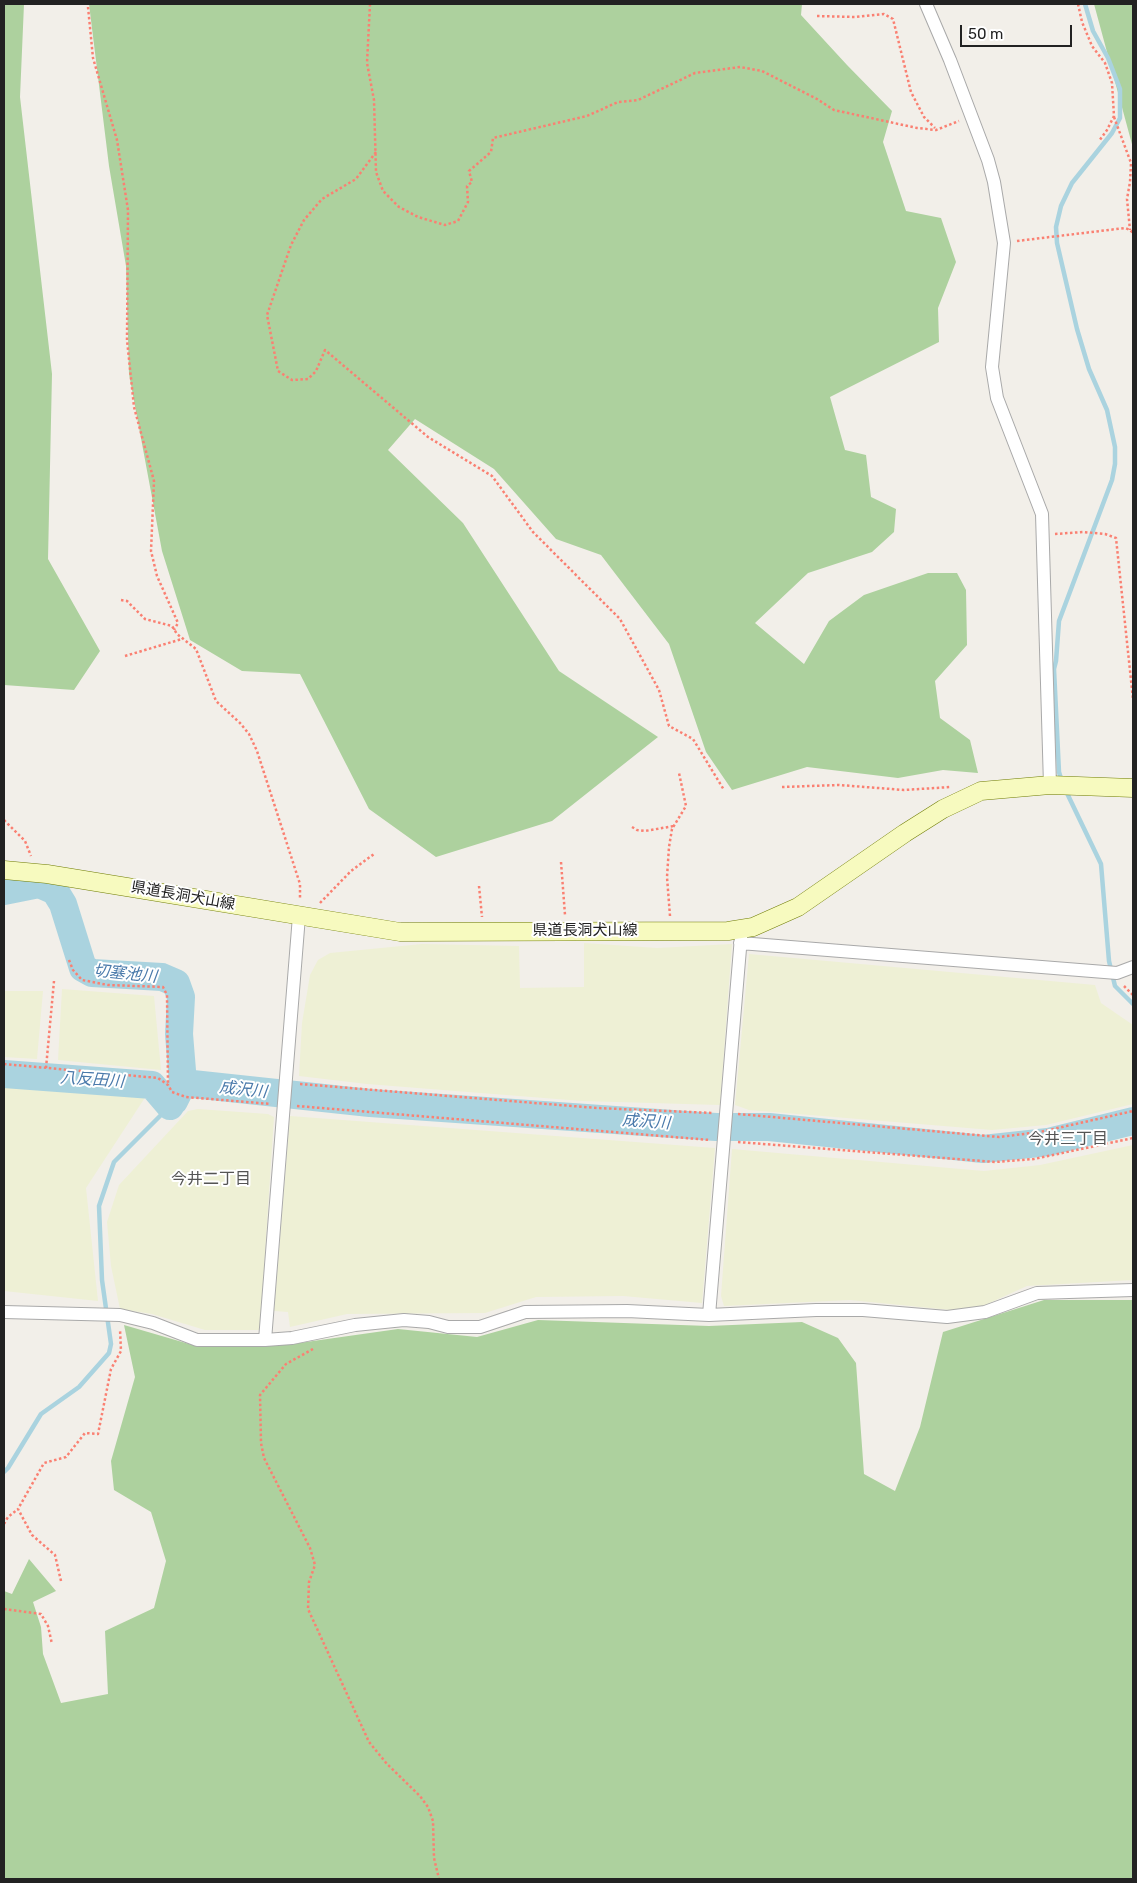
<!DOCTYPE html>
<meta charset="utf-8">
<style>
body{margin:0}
#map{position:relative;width:1137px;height:1883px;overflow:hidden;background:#f2efe9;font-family:Rubik,sans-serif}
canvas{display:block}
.frame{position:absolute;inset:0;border:5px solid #222;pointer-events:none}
.scale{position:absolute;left:960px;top:25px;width:112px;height:22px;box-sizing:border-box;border:2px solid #222;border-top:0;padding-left:6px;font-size:15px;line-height:18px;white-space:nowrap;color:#222;-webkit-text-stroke:4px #fff;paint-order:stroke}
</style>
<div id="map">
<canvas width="1137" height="1883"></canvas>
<div class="frame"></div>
<div class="scale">50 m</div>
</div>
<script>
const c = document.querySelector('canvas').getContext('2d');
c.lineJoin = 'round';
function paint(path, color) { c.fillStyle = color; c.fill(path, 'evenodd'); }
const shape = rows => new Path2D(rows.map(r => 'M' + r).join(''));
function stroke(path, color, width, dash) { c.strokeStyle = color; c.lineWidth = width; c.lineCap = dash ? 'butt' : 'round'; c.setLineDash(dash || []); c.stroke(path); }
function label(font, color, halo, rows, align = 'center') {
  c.font = font + ' Rubik,"Noto Sans JP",sans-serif'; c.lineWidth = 4; c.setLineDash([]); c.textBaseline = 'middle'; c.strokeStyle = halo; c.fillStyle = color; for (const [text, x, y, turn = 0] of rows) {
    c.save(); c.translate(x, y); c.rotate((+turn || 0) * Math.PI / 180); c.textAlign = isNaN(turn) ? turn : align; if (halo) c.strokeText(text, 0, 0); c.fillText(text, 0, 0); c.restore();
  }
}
const farmland = shape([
 [584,943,657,948,732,944,720,1105,582,1101,367,1084,299,1076,302,1023,310,975,318,960,330,953,422,944,519,946,520,988,584,987],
 [749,954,1095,985,1101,1003,1133,1025,1133,1104,1046,1125,992,1130,749,1110,735,1105],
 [62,989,154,996,161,1070,58,1060],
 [4,991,43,991,37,1059,4,1057],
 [4,1086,146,1096,86,1188,98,1301,4,1291],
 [198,1109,268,1114,274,1117,260,1330,205,1330,152,1314,120,1309,111,1266,107,1222,119,1185,188,1111],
 [290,1116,715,1148,702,1303,623,1296,536,1297,485,1313,347,1314,290,1327,288,1312,274,1311],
 [1133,1145,1133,1280,1027,1286,983,1306,950,1310,850,1300,724,1306,721,1296,732,1149,984,1171,1040,1165]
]);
const forest = shape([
 [4,4,24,4,20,97,52,374,48,559,100,651,74,690,4,685],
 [89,4,802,4,801,15,847,65,892,111,883,142,906,211,941,218,956,262,938,308,939,342,830,397,845,450,866,455,871,497,896,509,894,532,872,552,808,573,755,623,804,664,829,621,864,595,928,573,957,573,966,590,967,645,935,681,940,718,970,740,978,773,943,770,898,778,807,767,732,790,706,752,669,644,601,555,556,539,494,469,415,419,388,450,463,523,559,671,658,737,552,821,436,857,369,809,300,674,242,671,190,640,162,551,129,374,126,266,109,166],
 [1094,4,1133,4,1133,148],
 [1044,1300,1133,1300,1133,1879,4,1879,4,1591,12,1594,29,1559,56,1591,33,1602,41,1627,43,1654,61,1703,108,1694,105,1631,154,1608,166,1561,151,1512,114,1490,111,1461,135,1377,124,1325,196,1346,292,1344,398,1329,477,1337,538,1320,709,1326,802,1322,838,1338,856,1363,864,1474,895,1491,920,1427,943,1332]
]);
const stream = shape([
 [1062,782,1059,772,1054,669,1056,661,1059,621,1112,480,1115,464,1115,447,1107,410,1089,369,1077,329,1057,243,1056,227,1061,206,1072,183,1112,133,1120,118,1120,89,1108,58,1093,31,1085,4],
 [1065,789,1101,864,1109,961,1115,986,1133,1004],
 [4,1472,8,1468,41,1414,79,1387,109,1353,111,1344,102,1280,99,1206,114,1162,170,1106]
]);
const river = shape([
 [4,891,39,884,55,891,63,904,83,968,92,973,162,977,176,983,181,997,179,1034,183,1083,174,1101],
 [4,1074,152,1085,170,1106],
 [170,1106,183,1083,370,1103,716,1127,769,1127,983,1149,1048,1142,1133,1121]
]);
const path = shape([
 [370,4,367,63,374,100,376,172,383,191,399,207,418,217,445,225,458,221,468,202,467,186,472,182,469,171,491,152,493,138,587,116,618,102,638,100,695,73,740,67,762,71,817,99,834,110,917,128,936,130,959,121],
 [1078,4,1082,22,1092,46,1105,63,1112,83,1114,116,1107,130,1099,141],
 [88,7,93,58,117,140,128,210,127,340,134,407,154,481,151,551,157,576,178,623,174,630],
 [817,16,855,17,884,14,893,19,911,92,924,117,935,128],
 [1114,117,1131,163,1130,182,1127,199,1130,230],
 [376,152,356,179,322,199,304,220,291,245,267,315,278,371,292,380,308,379,316,371,325,350,428,437,492,476,533,532,620,619,659,690,669,726,693,739,724,790],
 [1017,241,1125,228,1130,230,1133,233],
 [1055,534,1083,532,1105,534,1116,538,1133,699],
 [121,600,127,601,145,619,172,626,177,634,196,649,216,701,240,723,249,734,257,751,300,884,300,899],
 [125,656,182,639],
 [782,787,839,785,904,790,951,787],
 [4,820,25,841,31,856],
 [632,827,637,830,645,831,674,826],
 [561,862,565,915],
 [479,886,482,917],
 [320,903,351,871,374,854],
 [670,916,667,877,669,847,672,829,686,806,679,773],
 [69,960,73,970,82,980,108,985,163,987,167,995,168,1085],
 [1124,986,1133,995],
 [4,1064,158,1078,168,1085,172,1092,186,1097,271,1104],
 [46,1068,54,981],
 [300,1084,597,1108,713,1113],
 [297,1106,710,1140],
 [738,1114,999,1137,1040,1132,1133,1111],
 [738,1142,995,1162,1034,1159,1133,1138],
 [313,1349,286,1364,260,1395,261,1443,264,1458,310,1548,315,1565,309,1582,308,1609,369,1742,387,1764,420,1796,428,1807,433,1821,434,1858,439,1879],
 [4,1524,8,1517,18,1509],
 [61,1581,55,1555,32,1535,18,1509,44,1463,66,1457,85,1433,98,1434,111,1369,121,1351,120,1329],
 [4,1609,41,1614,48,1626,52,1644]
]);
const minor = shape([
 [926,4,950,60,988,160,994,182,1004,243,992,367,997,398,1042,514,1050,785],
 [740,943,1117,973,1133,967],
 [4,1312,120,1315,153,1323,197,1340,265,1340,292,1338,355,1325,404,1320,429,1322,448,1327,480,1327,525,1312,627,1311,709,1315,816,1310,863,1310,947,1317,985,1312,1037,1293,1133,1290],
 [709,1315,741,937],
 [265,1340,299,916]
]);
const secondary = shape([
 [4,870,47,874,139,889,400,932,728,931,753,927,798,907,905,833,943,809,981,791,1050,785,1133,788]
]);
const streetNames = [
 ["県道長洞犬山線",183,896,10],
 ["県道長洞犬山線",585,931]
];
const waterNames = [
 ["切塞池川",125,974,6],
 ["八反田川",92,1080,4],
 ["成沢川",243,1090,6],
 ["成沢川",646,1122,4]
];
const neighbourhoodNames = [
 ["今井三丁目",1068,1139],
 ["今井二丁目",211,1179]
];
paint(farmland, '#eef0d5');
paint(forest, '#add19e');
stroke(stream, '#aad3df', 4.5);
stroke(river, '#aad3df', 28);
stroke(minor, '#a9a9a9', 14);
stroke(secondary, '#707d05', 19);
stroke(path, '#fa8072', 2.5, [2.5, 2.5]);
stroke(minor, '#fff', 12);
stroke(secondary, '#f7fabf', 18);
label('15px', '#222', '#fff', streetNames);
label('italic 16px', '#4a7aab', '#fff', waterNames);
label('16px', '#555', '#fff', neighbourhoodNames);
</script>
